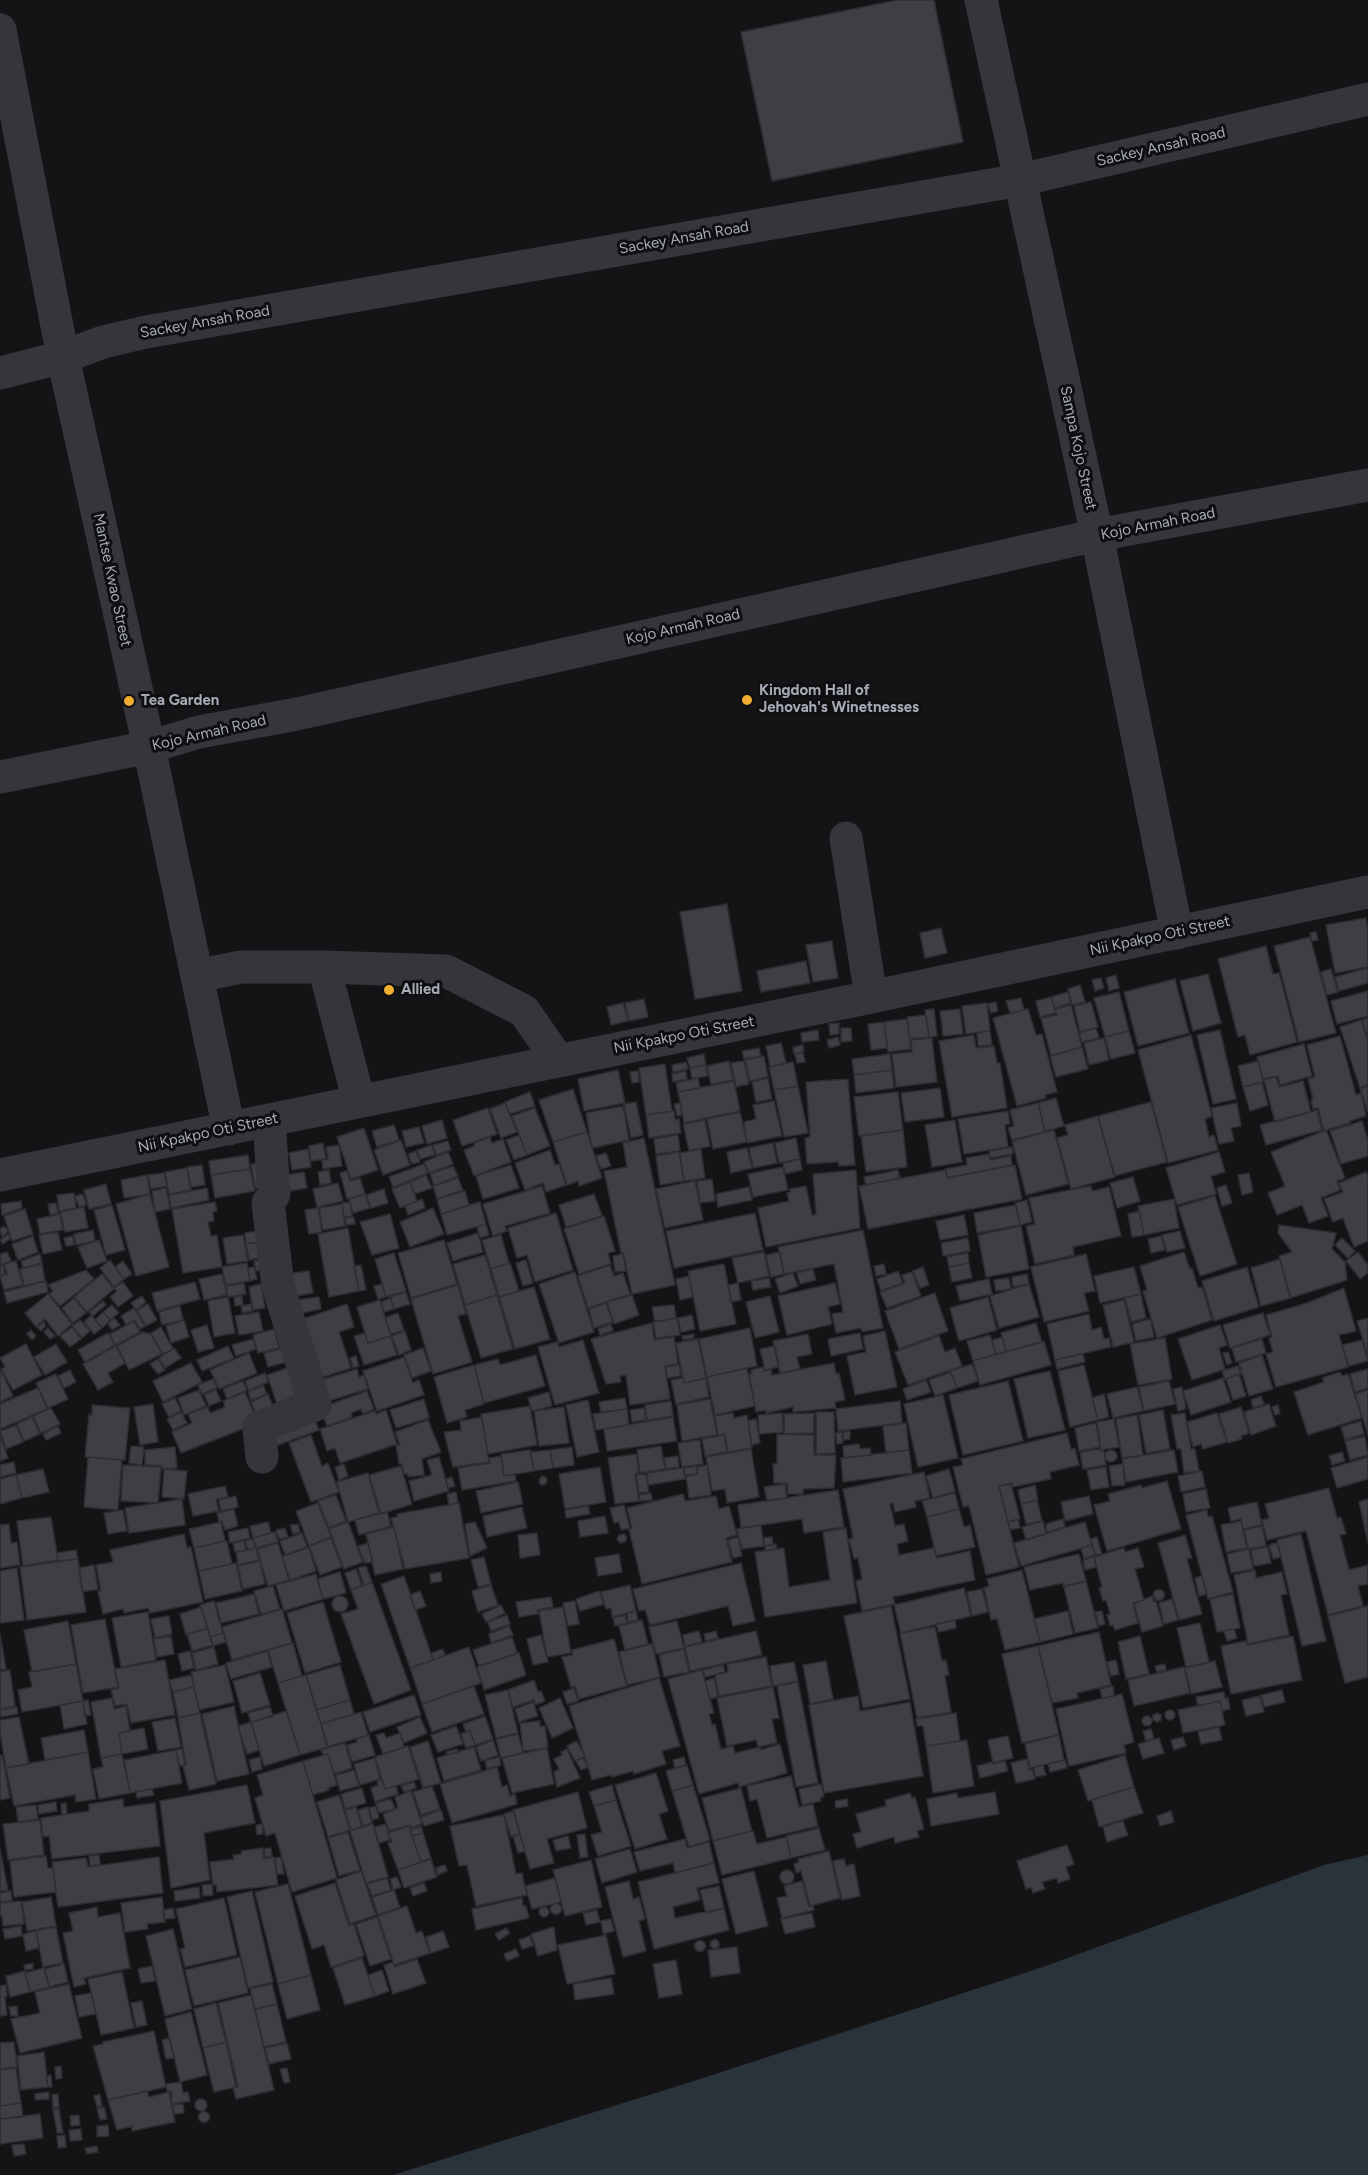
<!DOCTYPE html>
<style>
body{margin:0}
canvas{display:block;background:#141416}
</style>
<canvas width="1368" height="2175"></canvas>
<script>
const c = document.querySelector('canvas').getContext('2d');
c.lineJoin = 'round';
function paint(path, color) { c.fillStyle = color; c.fill(path, 'evenodd'); }
const shape = rows => new Path2D(rows.map(r => 'M' + r).join(''));
function stroke(path, color, width, dash) { c.strokeStyle = color; c.lineWidth = width; c.lineCap = dash ? 'butt' : 'round'; c.setLineDash(dash || []); c.stroke(path); }
function label(font, color, halo, rows, align = 'center') {
  c.font = font + ' Figtree,sans-serif'; c.lineWidth = 6; c.setLineDash([]); c.textBaseline = 'middle'; c.strokeStyle = halo; c.fillStyle = color; for (const [text, x, y, turn = 0] of rows) {
    c.save(); c.translate(x, y); c.rotate((+turn || 0) * Math.PI / 180); c.textAlign = isNaN(turn) ? turn : align; if (halo) c.strokeText(text, 0, 0); c.fillText(text, 0, 0); c.restore();
  }
}
const water = shape([
 [1368,1855,1368,2175,393,2175,694,2081,1040,1968,1324,1865]
]);
const building = shape([
 [897,0,934,0,963,142,772,181,741,32,897,0],
 [727,904,742,991,695,999,680,912,727,904],
 [1366,918,1368,932,1368,967,1335,973,1326,925,1366,918],
 [941,928,947,953,925,958,920,933,941,928],
 [1316,932,1318,940,1312,941,1310,933,1316,932],
 [1310,937,1336,1033,1299,1042,1274,946,1310,937],
 [832,941,838,978,813,982,806,945,832,941],
 [1266,946,1273,974,1279,973,1297,1042,1250,1055,1245,1035,1238,1037,1218,959,1266,946],
 [806,961,810,983,761,992,757,971,806,961],
 [1368,968,1368,983,1339,991,1335,977,1368,968],
 [1331,969,1338,992,1327,995,1321,972,1331,969],
 [1208,974,1221,1023,1193,1031,1180,981,1208,974],
 [1116,975,1119,988,1109,991,1106,978,1116,975],
 [1101,978,1104,988,1095,991,1092,980,1101,978],
 [1175,979,1189,1033,1138,1046,1124,992,1175,979],
 [1080,985,1085,1002,1072,1005,1068,989,1080,985],
 [1368,991,1368,1016,1337,1024,1331,1001,1368,991],
 [1068,992,1071,1003,1055,1008,1051,997,1068,992],
 [1119,992,1129,1031,1105,1037,1094,998,1119,992],
 [1051,997,1056,1013,1040,1017,1036,1001,1051,997],
 [1021,998,1024,1010,1010,1013,1006,1001,1021,998],
 [644,999,648,1017,629,1021,625,1003,644,999],
 [996,1002,998,1011,991,1013,988,1004,996,1002],
 [1091,1002,1098,1027,1080,1032,1074,1006,1091,1002],
 [623,1003,628,1021,611,1025,607,1007,623,1003],
 [987,1003,990,1031,966,1034,962,1006,987,1003],
 [1071,1005,1082,1047,1051,1056,1041,1018,1057,1015,1055,1009,1071,1005],
 [934,1009,937,1036,929,1037,925,1010,934,1009],
 [960,1009,963,1034,943,1036,940,1011,960,1009],
 [1028,1009,1036,1035,1042,1034,1057,1092,1045,1095,1046,1098,1017,1106,993,1018,1028,1009],
 [926,1015,929,1037,910,1039,907,1017,926,1015],
 [1368,1018,1368,1039,1362,1020,1368,1018],
 [907,1019,911,1049,888,1052,884,1022,907,1019],
 [1361,1020,1368,1041,1368,1085,1360,1088,1340,1027,1361,1020],
 [884,1022,887,1048,871,1050,868,1024,884,1022],
 [839,1023,839,1034,830,1035,829,1024,839,1023],
 [841,1028,851,1028,852,1041,841,1042,841,1028],
 [1096,1028,1099,1038,1082,1042,1079,1033,1096,1028],
 [818,1030,819,1040,802,1042,801,1033,818,1030],
 [1220,1030,1236,1099,1213,1104,1197,1035,1220,1030],
 [990,1031,992,1045,978,1046,977,1033,990,1031],
 [1129,1031,1135,1053,1111,1059,1105,1037,1129,1031],
 [974,1035,976,1048,994,1046,997,1063,1000,1063,1007,1108,952,1117,939,1041,974,1035],
 [1191,1035,1212,1116,1205,1119,1209,1137,1214,1135,1218,1150,1168,1163,1138,1050,1191,1035],
 [1340,1036,1356,1095,1361,1093,1366,1116,1350,1121,1350,1123,1324,1131,1318,1108,1313,1109,1311,1100,1313,1099,1308,1079,1315,1077,1307,1045,1340,1036],
 [838,1037,840,1045,829,1048,827,1040,838,1037],
 [932,1038,937,1082,896,1087,892,1054,912,1052,911,1040,932,1038],
 [1104,1038,1109,1060,1089,1065,1084,1043,1104,1038],
 [781,1043,786,1063,770,1067,766,1046,781,1043],
 [1304,1044,1312,1076,1280,1085,1278,1076,1263,1079,1257,1057,1304,1044],
 [803,1045,804,1052,794,1054,793,1047,803,1045],
 [1082,1047,1088,1069,1056,1077,1050,1056,1082,1047],
 [759,1048,761,1056,744,1059,742,1051,759,1048],
 [803,1052,805,1062,797,1063,795,1054,803,1052],
 [704,1054,706,1065,690,1068,687,1058,704,1054],
 [890,1054,892,1070,854,1075,852,1059,890,1054],
 [764,1056,768,1077,750,1081,745,1060,764,1056],
 [729,1061,733,1080,711,1084,707,1066,729,1061],
 [744,1061,749,1084,736,1087,731,1063,744,1061],
 [1258,1061,1263,1082,1243,1087,1238,1066,1258,1061],
 [686,1062,688,1069,673,1072,672,1065,686,1062],
 [793,1062,798,1086,774,1090,769,1067,793,1062],
 [665,1064,672,1111,646,1115,639,1068,665,1064],
 [706,1065,708,1076,692,1079,690,1068,706,1065],
 [618,1070,625,1103,584,1111,578,1079,618,1070],
 [892,1070,894,1088,856,1093,854,1075,892,1070],
 [638,1071,639,1082,632,1083,630,1072,638,1071],
 [686,1071,687,1079,673,1082,672,1074,686,1071],
 [1276,1077,1279,1087,1303,1081,1311,1112,1275,1122,1264,1080,1276,1077],
 [698,1078,700,1088,678,1092,676,1083,698,1078],
 [768,1078,772,1099,756,1102,752,1082,768,1078],
 [848,1079,855,1165,839,1166,838,1162,807,1164,805,1138,810,1137,806,1082,848,1079],
 [734,1081,740,1111,684,1123,678,1092,734,1081],
 [1262,1082,1268,1105,1250,1111,1243,1087,1262,1082],
 [798,1086,808,1133,784,1137,774,1090,798,1086],
 [1368,1086,1368,1112,1360,1089,1368,1086],
 [940,1088,944,1117,905,1122,901,1093,940,1088],
 [573,1089,587,1132,553,1142,539,1100,573,1089],
 [530,1092,535,1106,510,1114,505,1102,530,1092],
 [898,1092,903,1130,859,1136,854,1097,898,1092],
 [1056,1098,1064,1126,1045,1131,1038,1103,1056,1098],
 [774,1101,782,1136,747,1143,744,1122,756,1119,753,1105,774,1101],
 [636,1102,643,1135,631,1138,624,1104,636,1102],
 [1151,1102,1167,1162,1114,1176,1098,1116,1151,1102],
 [505,1103,517,1132,501,1138,490,1109,505,1103],
 [680,1103,682,1115,677,1116,674,1104,680,1103],
 [1038,1103,1045,1132,1012,1140,1008,1128,1014,1126,1010,1110,1038,1103],
 [1237,1103,1241,1126,1231,1128,1234,1141,1219,1144,1211,1108,1237,1103],
 [623,1106,629,1140,592,1148,586,1113,623,1106],
 [488,1108,497,1134,462,1146,453,1120,488,1108],
 [535,1108,550,1146,527,1155,512,1116,535,1108],
 [1317,1110,1322,1130,1266,1145,1260,1125,1317,1110],
 [672,1111,674,1111,675,1120,679,1119,681,1133,649,1138,646,1115,672,1111],
 [1008,1111,1010,1124,1005,1125,1008,1147,964,1154,958,1119,1008,1111],
 [740,1112,747,1142,713,1149,707,1119,740,1112],
 [1098,1116,1115,1177,1071,1189,1057,1138,1068,1135,1065,1125,1098,1116],
 [442,1120,447,1138,427,1144,422,1126,442,1120],
 [705,1120,710,1146,689,1151,683,1124,705,1120],
 [955,1120,962,1162,932,1167,925,1125,955,1120],
 [1362,1121,1368,1140,1368,1156,1341,1164,1330,1131,1362,1121],
 [394,1125,399,1140,377,1147,372,1131,394,1125],
 [419,1127,424,1143,406,1147,402,1131,419,1127],
 [364,1128,378,1170,351,1179,337,1137,364,1128],
 [903,1130,907,1167,866,1172,861,1136,903,1130],
 [1054,1130,1068,1184,1026,1195,1012,1141,1054,1130],
 [1326,1130,1345,1178,1337,1181,1340,1190,1321,1198,1328,1216,1309,1223,1302,1205,1277,1215,1268,1193,1285,1186,1271,1152,1326,1130],
 [587,1132,602,1178,579,1186,578,1181,567,1185,553,1142,587,1132],
 [519,1135,527,1155,514,1160,506,1140,519,1135],
 [678,1135,680,1151,656,1154,654,1139,678,1135],
 [490,1137,492,1143,503,1139,511,1162,474,1176,464,1150,474,1146,474,1143,490,1137],
 [644,1138,675,1285,632,1294,623,1252,621,1253,604,1171,627,1167,623,1143,644,1138],
 [796,1138,800,1159,779,1163,775,1143,796,1138],
 [401,1140,410,1165,383,1175,374,1150,401,1140],
 [448,1141,451,1150,436,1155,433,1145,448,1141],
 [323,1143,326,1159,311,1161,309,1146,323,1143],
 [773,1143,777,1163,753,1168,749,1148,773,1143],
 [339,1145,342,1166,323,1169,322,1160,328,1159,326,1147,339,1145],
 [432,1145,435,1155,420,1159,417,1150,432,1145],
 [1012,1147,1013,1154,990,1158,989,1151,1012,1147],
 [747,1148,752,1168,731,1173,727,1152,747,1148],
 [308,1149,311,1167,292,1170,289,1153,308,1149],
 [701,1149,705,1178,684,1181,680,1153,701,1149],
 [550,1150,555,1165,559,1164,566,1185,546,1192,543,1183,525,1190,515,1163,550,1150],
 [416,1151,420,1162,412,1164,408,1154,416,1151],
 [448,1152,453,1164,429,1173,424,1162,448,1152],
 [679,1152,684,1181,660,1185,656,1156,679,1152],
 [1219,1152,1225,1172,1211,1176,1216,1194,1177,1205,1166,1168,1219,1152],
 [606,1153,611,1166,601,1169,596,1156,606,1153],
 [989,1154,990,1160,1011,1156,1012,1165,947,1178,945,1169,967,1165,966,1158,989,1154],
 [248,1155,250,1169,211,1175,209,1161,248,1155],
 [800,1159,802,1170,785,1174,783,1163,800,1159],
 [264,1162,269,1186,255,1188,251,1164,264,1162],
 [424,1164,428,1173,393,1187,389,1177,424,1164],
 [202,1165,205,1185,191,1187,187,1167,202,1165],
 [511,1165,519,1188,483,1199,476,1176,511,1165],
 [1015,1165,1022,1199,868,1229,859,1186,946,1170,947,1178,1015,1165],
 [453,1166,458,1176,434,1186,430,1174,453,1166],
 [783,1167,788,1190,753,1197,748,1174,783,1167],
 [187,1168,191,1190,169,1194,165,1172,187,1168],
 [250,1169,255,1191,215,1198,211,1175,250,1169],
 [329,1170,331,1183,320,1185,318,1172,329,1170],
 [856,1170,860,1228,766,1247,758,1208,789,1201,787,1193,790,1192,790,1189,806,1186,812,1215,816,1214,813,1174,856,1170],
 [898,1170,900,1178,866,1185,864,1177,898,1170],
 [347,1171,350,1181,360,1178,365,1194,347,1199,340,1173,347,1171],
 [304,1172,307,1188,278,1193,276,1177,304,1172],
 [1366,1172,1368,1176,1368,1241,1354,1247,1343,1218,1333,1222,1324,1199,1343,1192,1339,1183,1366,1172],
 [164,1173,167,1186,151,1189,148,1175,164,1173],
 [1249,1173,1253,1192,1242,1195,1238,1175,1249,1173],
 [147,1175,150,1194,124,1198,121,1180,147,1175],
 [426,1175,432,1188,415,1194,410,1182,426,1175],
 [1133,1177,1140,1201,1117,1208,1110,1183,1133,1177],
 [458,1178,463,1190,437,1199,433,1186,458,1178],
 [712,1179,715,1201,700,1203,697,1181,712,1179],
 [695,1181,703,1220,665,1228,656,1189,695,1181],
 [410,1182,417,1201,400,1208,392,1189,410,1182],
 [338,1183,343,1201,317,1207,313,1189,338,1183],
 [106,1184,111,1204,89,1209,84,1190,106,1184],
 [1226,1185,1232,1203,1222,1206,1217,1188,1226,1185],
 [542,1186,550,1213,505,1226,507,1231,493,1236,483,1204,542,1186],
 [1091,1186,1092,1191,1109,1187,1121,1236,1073,1247,1074,1255,1035,1264,1026,1226,1035,1224,1029,1198,1091,1186],
 [749,1187,752,1200,718,1207,716,1194,749,1187],
 [166,1188,170,1209,155,1212,152,1191,166,1188],
 [207,1188,209,1200,171,1208,169,1195,207,1188],
 [384,1189,388,1203,371,1208,366,1195,384,1189],
 [465,1191,469,1205,441,1214,437,1199,465,1191],
 [74,1193,76,1208,59,1211,57,1195,74,1193],
 [83,1194,86,1205,79,1207,75,1196,83,1194],
 [150,1194,169,1267,136,1276,116,1204,150,1194],
 [365,1194,370,1208,353,1213,349,1199,365,1194],
 [594,1194,602,1216,566,1227,559,1205,594,1194],
 [1215,1196,1237,1264,1200,1276,1178,1207,1215,1196],
 [422,1199,425,1208,408,1215,405,1206,422,1199],
 [1174,1199,1179,1228,1144,1235,1138,1206,1174,1199],
 [1027,1200,1032,1222,1020,1225,1015,1203,1027,1200],
 [21,1201,22,1208,2,1215,1,1204,21,1201],
 [215,1202,217,1211,213,1212,214,1221,208,1222,211,1236,217,1235,222,1267,183,1273,172,1209,215,1202],
 [350,1202,352,1216,344,1217,342,1203,350,1202],
 [480,1202,486,1224,447,1235,441,1214,480,1202],
 [56,1203,58,1213,50,1215,48,1204,56,1203],
 [342,1204,345,1226,323,1230,319,1208,342,1204],
 [112,1205,125,1250,106,1255,94,1210,112,1205],
 [1016,1205,1020,1225,977,1233,974,1213,1016,1205],
 [84,1207,88,1228,65,1232,60,1212,84,1207],
 [318,1208,322,1232,309,1234,305,1210,318,1208],
 [433,1208,444,1234,410,1247,400,1222,433,1208],
 [25,1209,33,1234,12,1241,4,1216,25,1209],
 [1139,1211,1144,1235,1132,1237,1128,1214,1139,1211],
 [556,1213,573,1270,535,1282,527,1255,517,1258,508,1228,556,1213],
 [755,1213,763,1250,674,1268,666,1231,755,1213],
 [60,1214,63,1230,40,1234,37,1219,60,1214],
 [390,1214,399,1248,372,1255,360,1222,390,1214],
 [964,1215,968,1235,940,1240,936,1221,964,1215],
 [604,1216,615,1251,608,1253,611,1264,579,1274,564,1229,604,1216],
 [354,1217,355,1224,346,1225,345,1218,354,1217],
 [486,1224,489,1235,480,1238,477,1227,486,1224],
 [1279,1225,1336,1233,1332,1249,1345,1262,1347,1280,1290,1298,1279,1256,1292,1252,1278,1233,1279,1225],
 [4,1226,8,1231,2,1238,0,1229,4,1226],
 [1021,1226,1029,1269,986,1277,978,1235,1021,1226],
 [348,1228,359,1291,329,1297,318,1234,348,1228],
 [93,1230,95,1241,76,1245,74,1234,93,1230],
 [264,1230,266,1241,246,1244,245,1233,264,1230],
 [863,1230,883,1328,862,1332,861,1328,836,1333,832,1314,843,1312,834,1264,784,1274,778,1247,863,1230],
 [1180,1231,1185,1248,1167,1252,1162,1235,1180,1231],
 [58,1232,62,1250,43,1254,39,1235,58,1232],
 [478,1233,483,1252,453,1261,447,1243,478,1233],
 [8,1234,11,1238,3,1244,0,1240,8,1234],
 [243,1235,248,1261,227,1264,223,1238,243,1235],
 [501,1235,509,1263,491,1269,482,1240,501,1235],
 [33,1236,38,1252,18,1260,12,1244,33,1236],
 [73,1236,74,1245,66,1246,64,1238,73,1236],
 [1161,1236,1165,1250,1151,1253,1148,1239,1161,1236],
 [968,1238,970,1251,943,1256,941,1243,968,1238],
 [1342,1238,1355,1251,1348,1258,1335,1245,1342,1238],
 [99,1240,107,1261,87,1268,78,1247,99,1240],
 [444,1240,457,1284,411,1298,398,1253,444,1240],
 [265,1241,270,1256,249,1260,246,1244,265,1241],
 [7,1252,11,1261,1,1265,0,1254,7,1252],
 [764,1252,769,1276,738,1283,732,1258,764,1252],
 [780,1252,784,1274,771,1277,766,1255,780,1252],
 [1184,1252,1190,1269,1192,1268,1198,1288,1202,1287,1212,1320,1157,1338,1143,1291,1147,1290,1140,1266,1184,1252],
 [1358,1252,1368,1265,1368,1273,1360,1279,1346,1261,1358,1252],
 [394,1253,406,1291,386,1297,375,1259,394,1253],
 [968,1253,969,1263,949,1267,947,1257,968,1253],
 [40,1254,42,1263,23,1268,21,1261,40,1254],
 [623,1254,626,1271,615,1272,613,1256,623,1254],
 [1086,1254,1095,1291,1084,1293,1089,1311,1044,1322,1031,1267,1086,1254],
 [485,1255,497,1295,465,1305,453,1264,485,1255],
 [266,1259,268,1269,256,1271,254,1261,266,1259],
 [1280,1259,1291,1298,1261,1306,1251,1268,1280,1259],
 [110,1260,124,1279,114,1287,100,1268,110,1260],
 [526,1260,533,1283,523,1286,516,1263,526,1260],
 [16,1261,23,1285,4,1290,0,1276,7,1274,4,1264,16,1261],
 [123,1261,132,1274,124,1279,115,1267,123,1261],
 [247,1263,250,1281,226,1285,222,1267,247,1263],
 [510,1263,519,1291,499,1297,491,1269,510,1263],
 [969,1263,972,1278,952,1282,949,1267,969,1263],
 [42,1264,45,1281,24,1286,20,1269,42,1264],
 [724,1264,736,1324,700,1331,688,1271,724,1264],
 [884,1264,886,1274,876,1276,874,1266,884,1264],
 [3,1265,5,1274,0,1275,0,1266,3,1265],
 [361,1265,366,1290,359,1291,354,1266,361,1265],
 [610,1265,614,1276,623,1273,630,1294,588,1308,578,1276,610,1265],
 [254,1267,257,1279,250,1281,248,1268,254,1267],
 [923,1267,929,1285,920,1288,913,1271,923,1267],
 [1134,1267,1141,1294,1100,1303,1094,1276,1134,1267],
 [1247,1267,1259,1307,1214,1321,1202,1281,1247,1267],
 [813,1269,816,1280,800,1284,797,1273,813,1269],
 [86,1270,94,1279,60,1306,49,1294,53,1291,48,1285,86,1270],
 [309,1271,313,1293,290,1297,286,1274,309,1271],
 [898,1271,903,1283,881,1291,877,1279,898,1271],
 [575,1272,594,1332,559,1343,539,1284,575,1272],
 [912,1272,921,1296,887,1308,880,1292,905,1283,902,1275,912,1272],
 [793,1273,798,1286,780,1293,775,1279,793,1273],
 [102,1274,114,1289,87,1312,74,1297,102,1274],
 [222,1274,227,1295,204,1300,199,1279,222,1274],
 [1027,1274,1029,1284,1013,1287,1012,1277,1027,1274],
 [689,1276,693,1297,680,1300,676,1279,689,1276],
 [769,1278,771,1287,753,1290,751,1281,769,1278],
 [1009,1278,1011,1289,996,1291,994,1280,1009,1278],
 [989,1279,992,1294,960,1301,956,1286,989,1279],
 [46,1281,48,1292,7,1303,4,1292,46,1281],
 [123,1282,133,1296,118,1307,110,1297,117,1291,114,1288,123,1282],
 [195,1282,200,1299,157,1311,152,1293,195,1282],
 [244,1283,246,1294,228,1297,226,1286,244,1283],
 [738,1283,741,1300,731,1302,728,1285,738,1283],
 [835,1283,840,1304,828,1307,832,1324,787,1335,778,1296,835,1283],
 [261,1284,265,1308,253,1310,249,1287,261,1284],
 [382,1284,386,1297,378,1299,374,1286,382,1284],
 [1029,1284,1039,1317,999,1328,990,1296,1029,1284],
 [458,1285,466,1314,458,1316,472,1362,433,1374,411,1299,458,1285],
 [534,1287,550,1339,515,1349,499,1297,534,1287],
 [1344,1288,1356,1331,1339,1335,1348,1367,1276,1387,1266,1354,1273,1352,1269,1338,1272,1337,1266,1315,1307,1303,1344,1288],
 [406,1292,410,1304,394,1309,390,1297,406,1292],
 [935,1293,948,1331,899,1349,885,1311,935,1293],
 [48,1294,72,1324,58,1336,45,1319,36,1327,25,1313,48,1294],
 [1141,1294,1146,1318,1131,1322,1125,1298,1141,1294],
 [497,1295,513,1349,481,1358,465,1305,497,1295],
 [632,1295,639,1315,614,1324,607,1302,632,1295],
 [142,1296,146,1302,136,1310,131,1303,142,1296],
 [242,1296,243,1305,235,1306,234,1297,242,1296],
 [770,1296,779,1332,755,1338,746,1302,770,1296],
 [228,1297,235,1333,214,1337,208,1301,228,1297],
 [319,1297,321,1309,293,1315,290,1301,319,1297],
 [988,1297,997,1330,959,1341,950,1308,988,1297],
 [74,1298,86,1313,73,1323,62,1308,74,1298],
 [391,1298,394,1309,384,1312,381,1302,391,1298],
 [380,1300,391,1336,368,1343,357,1307,380,1300],
 [1124,1300,1134,1342,1113,1347,1103,1305,1124,1300],
 [103,1301,106,1305,93,1316,89,1312,103,1301],
 [606,1303,613,1322,594,1328,589,1309,606,1303],
 [148,1304,157,1320,146,1326,137,1310,148,1304],
 [251,1304,252,1311,242,1313,241,1306,251,1304],
 [347,1304,354,1327,339,1332,351,1368,311,1381,291,1323,347,1304],
 [112,1305,119,1313,110,1320,103,1312,112,1305],
 [674,1305,676,1318,655,1322,652,1307,674,1305],
 [180,1306,183,1320,162,1325,159,1312,180,1306],
 [134,1308,145,1326,140,1329,135,1320,126,1325,121,1316,134,1308],
 [103,1312,110,1320,102,1328,95,1320,103,1312],
 [259,1312,263,1331,239,1335,235,1316,259,1312],
 [398,1313,404,1330,391,1334,385,1318,398,1313],
 [1263,1313,1270,1335,1230,1348,1223,1325,1263,1313],
 [1089,1314,1092,1330,1101,1327,1104,1339,1109,1338,1111,1347,1055,1360,1047,1324,1089,1314],
 [91,1315,102,1328,94,1334,84,1322,91,1315],
 [692,1315,695,1329,681,1332,678,1318,692,1315],
 [114,1318,120,1325,112,1330,108,1324,114,1318],
 [677,1318,680,1335,656,1338,653,1322,677,1318],
 [1368,1318,1368,1356,1357,1321,1368,1318],
 [1150,1319,1154,1337,1136,1341,1132,1324,1150,1319],
 [80,1320,90,1331,82,1338,72,1326,80,1320],
 [184,1320,189,1337,171,1343,166,1326,184,1320],
 [134,1321,140,1332,115,1345,110,1334,134,1321],
 [44,1322,46,1326,41,1331,37,1327,44,1322],
 [652,1323,654,1340,674,1337,678,1364,665,1366,670,1399,630,1405,626,1375,620,1376,621,1382,606,1384,591,1339,652,1323],
 [1036,1323,1042,1342,1006,1352,1001,1333,1036,1323],
 [611,1324,613,1331,600,1335,598,1329,611,1324],
 [207,1325,214,1348,198,1352,191,1330,207,1325],
 [1220,1325,1227,1345,1219,1348,1225,1369,1192,1380,1178,1339,1220,1325],
 [72,1327,81,1339,70,1347,60,1336,72,1327],
 [161,1327,173,1349,163,1354,151,1333,161,1327],
 [48,1328,55,1336,50,1339,44,1332,48,1328],
 [750,1328,757,1366,707,1377,699,1339,750,1328],
 [274,1329,279,1348,258,1353,253,1335,274,1329],
 [31,1330,36,1336,32,1340,27,1334,31,1330],
 [405,1331,411,1350,399,1355,392,1336,405,1331],
 [885,1331,897,1387,855,1395,847,1356,866,1352,863,1336,885,1331],
 [143,1332,151,1334,162,1354,129,1370,117,1346,143,1332],
 [108,1333,115,1345,85,1362,78,1350,108,1333],
 [365,1333,368,1343,391,1336,397,1355,364,1365,354,1336,365,1333],
 [860,1333,863,1349,831,1356,828,1339,860,1333],
 [694,1334,694,1338,683,1340,682,1336,694,1334],
 [808,1334,812,1354,797,1357,800,1369,780,1373,773,1341,808,1334],
 [990,1335,996,1354,973,1361,967,1341,990,1335],
 [939,1336,945,1352,955,1348,962,1366,908,1385,895,1352,939,1336],
 [1002,1337,1006,1352,996,1354,992,1340,1002,1337],
 [1165,1338,1172,1379,1138,1385,1130,1344,1165,1338],
 [253,1339,256,1349,236,1356,232,1345,253,1339],
 [698,1339,706,1378,684,1383,676,1343,698,1339],
 [1262,1339,1266,1353,1236,1362,1232,1348,1262,1339],
 [583,1340,599,1393,555,1405,538,1347,557,1342,559,1347,583,1340],
 [1362,1340,1368,1361,1349,1366,1342,1345,1362,1340],
 [1044,1341,1051,1365,980,1385,973,1361,1044,1341],
 [26,1344,42,1375,13,1390,1,1369,5,1367,0,1358,26,1344],
 [56,1344,67,1362,45,1375,34,1357,56,1344],
 [116,1346,125,1363,108,1373,113,1382,98,1390,83,1364,116,1346],
 [228,1346,234,1358,202,1371,197,1360,228,1346],
 [775,1346,779,1367,765,1370,760,1349,775,1346],
 [174,1348,181,1358,165,1368,159,1358,174,1348],
 [282,1348,286,1362,268,1367,264,1353,282,1348],
 [423,1348,431,1371,412,1378,404,1355,423,1348],
 [1228,1352,1232,1363,1227,1365,1223,1353,1228,1352],
 [249,1353,257,1373,219,1389,210,1370,249,1353],
 [1083,1354,1085,1362,1057,1369,1055,1360,1083,1354],
 [536,1355,545,1386,484,1403,474,1365,498,1359,500,1365,536,1355],
 [1262,1355,1273,1389,1249,1396,1239,1363,1262,1355],
 [356,1356,359,1366,353,1368,350,1358,356,1356],
 [404,1357,413,1383,419,1380,424,1395,377,1411,363,1371,404,1357],
 [158,1359,165,1370,158,1374,150,1364,158,1359],
 [191,1363,202,1382,163,1402,153,1381,191,1363],
 [834,1363,836,1374,839,1373,845,1400,835,1402,836,1408,793,1412,793,1407,766,1413,766,1410,756,1412,749,1374,752,1373,751,1370,763,1367,764,1371,771,1369,772,1375,834,1363],
 [299,1364,312,1402,280,1413,267,1375,299,1364],
 [972,1364,978,1381,957,1388,950,1371,972,1364],
 [474,1365,484,1404,465,1410,467,1417,447,1423,434,1377,474,1365],
 [679,1365,681,1376,667,1378,666,1367,679,1365],
 [1084,1365,1098,1420,1070,1427,1058,1371,1084,1365],
 [1238,1366,1241,1374,1225,1379,1222,1371,1238,1366],
 [747,1368,755,1406,715,1415,707,1377,747,1368],
 [357,1369,359,1377,364,1375,368,1389,318,1404,311,1383,357,1369],
 [1368,1369,1368,1388,1355,1392,1350,1374,1368,1369],
 [70,1370,76,1382,64,1388,58,1376,70,1370],
 [1,1371,13,1396,0,1402,0,1372,1,1371],
 [1050,1371,1065,1430,1028,1438,1014,1379,1050,1371],
 [951,1372,957,1388,935,1396,929,1380,951,1372],
 [1340,1372,1342,1376,1348,1374,1362,1418,1308,1435,1294,1392,1324,1382,1322,1378,1340,1372],
 [265,1373,268,1382,249,1391,245,1381,265,1373],
 [56,1374,68,1399,48,1408,36,1383,56,1374],
 [1239,1374,1246,1396,1233,1400,1226,1379,1239,1374],
 [683,1378,684,1383,706,1378,709,1397,676,1404,671,1380,683,1378],
 [1223,1378,1231,1402,1191,1415,1183,1391,1223,1378],
 [213,1379,217,1388,202,1394,198,1385,213,1379],
 [926,1380,931,1392,907,1400,903,1389,926,1380],
 [243,1381,247,1390,227,1399,223,1389,243,1381],
 [1008,1381,1023,1441,963,1455,949,1395,1008,1381],
 [1169,1381,1175,1404,1144,1411,1139,1387,1169,1381],
 [263,1385,267,1394,251,1400,248,1392,263,1385],
 [1137,1387,1143,1411,1113,1418,1107,1394,1137,1387],
 [1182,1387,1186,1409,1178,1411,1173,1389,1182,1387],
 [38,1388,47,1409,0,1429,0,1404,38,1388],
 [199,1390,206,1406,184,1415,178,1398,199,1390],
 [216,1390,221,1401,209,1406,204,1394,216,1390],
 [1368,1390,1368,1435,1355,1394,1368,1390],
 [367,1391,374,1409,363,1414,361,1409,351,1413,352,1417,327,1426,320,1408,367,1391],
 [245,1392,258,1423,181,1453,172,1432,192,1423,188,1414,208,1407,210,1413,225,1407,223,1401,245,1392],
 [549,1392,552,1406,532,1411,528,1398,549,1392],
 [268,1394,276,1414,259,1421,251,1402,268,1394],
 [1104,1394,1109,1417,1098,1420,1092,1398,1104,1394],
 [943,1395,958,1458,918,1467,904,1404,943,1395],
 [1261,1396,1264,1404,1253,1408,1251,1400,1261,1396],
 [175,1398,181,1411,169,1417,162,1404,175,1398],
 [625,1398,627,1409,601,1412,599,1402,625,1398],
 [424,1399,429,1418,396,1428,390,1410,424,1399],
 [710,1399,717,1435,682,1441,677,1405,710,1399],
 [588,1400,599,1452,577,1457,566,1405,588,1400],
 [671,1401,673,1416,647,1420,645,1405,671,1401],
 [900,1401,902,1423,838,1431,836,1409,900,1401],
 [153,1404,158,1442,140,1445,134,1407,153,1404],
 [1269,1404,1276,1426,1251,1435,1244,1412,1269,1404],
 [92,1405,130,1408,125,1460,85,1457,89,1414,92,1415,92,1405],
 [1278,1405,1280,1414,1275,1415,1272,1407,1278,1405],
 [530,1406,537,1445,488,1454,481,1414,530,1406],
 [564,1407,569,1443,539,1446,534,1411,564,1407],
 [1241,1407,1249,1433,1241,1436,1242,1439,1228,1443,1219,1414,1241,1407],
 [51,1408,60,1424,41,1433,33,1416,51,1408],
 [644,1408,646,1420,632,1422,630,1410,644,1408],
 [627,1409,629,1425,596,1430,593,1414,627,1409],
 [311,1410,319,1430,278,1445,270,1425,311,1410],
 [386,1410,397,1444,340,1463,335,1448,327,1451,320,1429,375,1411,376,1414,386,1410],
 [1163,1410,1170,1449,1146,1453,1139,1415,1163,1410],
 [181,1412,187,1423,173,1430,167,1419,181,1412],
 [816,1412,834,1412,835,1453,816,1454,816,1412],
 [733,1413,734,1418,747,1415,752,1448,728,1452,725,1434,718,1435,715,1416,733,1413],
 [782,1413,783,1432,759,1434,758,1415,782,1413],
 [814,1413,814,1433,784,1434,784,1414,814,1413],
 [1185,1413,1191,1449,1195,1449,1199,1471,1184,1473,1181,1449,1177,1449,1171,1415,1185,1413],
 [1217,1413,1227,1442,1203,1449,1201,1444,1193,1447,1187,1422,1217,1413],
 [1137,1415,1143,1455,1122,1458,1116,1419,1137,1415],
 [32,1417,40,1434,24,1441,17,1424,32,1417],
 [482,1417,489,1462,453,1467,444,1432,461,1430,460,1421,482,1417],
 [673,1417,677,1441,607,1451,604,1429,673,1417],
 [756,1419,760,1443,752,1445,748,1421,756,1419],
 [1114,1419,1119,1447,1101,1450,1097,1422,1114,1419],
 [428,1420,441,1452,422,1459,424,1475,408,1477,408,1474,404,1474,402,1464,399,1464,396,1445,400,1445,395,1432,428,1420],
 [1361,1421,1364,1434,1345,1440,1341,1427,1361,1421],
 [906,1423,909,1450,886,1453,883,1426,906,1423],
 [1096,1423,1100,1447,1079,1451,1075,1428,1096,1423],
 [16,1425,23,1442,6,1449,0,1431,16,1425],
 [58,1426,61,1433,46,1440,43,1434,58,1426],
 [850,1431,850,1439,844,1440,843,1432,850,1431],
 [842,1432,843,1443,837,1444,836,1433,842,1432],
 [1067,1433,1071,1449,1075,1448,1079,1465,1050,1472,1051,1479,1013,1487,1012,1483,999,1486,1019,1567,986,1575,969,1506,963,1507,953,1467,963,1465,961,1459,1067,1433],
 [777,1434,814,1435,814,1455,836,1455,834,1488,803,1489,803,1494,788,1494,787,1483,774,1483,773,1464,777,1464,777,1434],
 [311,1435,322,1466,328,1463,339,1492,311,1502,289,1443,311,1435],
 [724,1435,727,1452,705,1456,702,1439,724,1435],
 [0,1436,8,1458,0,1461,0,1436],
 [1365,1436,1368,1455,1350,1460,1345,1441,1365,1436],
 [700,1440,703,1464,682,1467,678,1443,700,1440],
 [859,1444,860,1449,870,1448,871,1455,844,1458,843,1446,859,1444],
 [131,1446,144,1447,142,1465,129,1463,131,1446],
 [661,1446,665,1469,640,1473,637,1450,661,1446],
 [175,1447,177,1468,162,1469,162,1466,145,1465,145,1450,175,1447],
 [572,1447,574,1465,553,1468,550,1450,572,1447],
 [751,1449,759,1497,727,1503,725,1489,712,1491,706,1457,751,1449],
 [1100,1449,1101,1451,1104,1450,1106,1465,1083,1469,1080,1452,1100,1449],
 [530,1450,534,1471,504,1476,501,1454,530,1450],
 [550,1450,553,1468,534,1471,531,1452,550,1450],
 [909,1450,912,1473,843,1482,841,1458,909,1450],
 [1174,1450,1178,1472,1126,1482,1122,1459,1174,1450],
 '1105 1456a6 6 0 1 1 12 0a6 6 0 1 1-12 0Z',
 [1342,1452,1345,1461,1332,1465,1329,1456,1342,1452],
 [636,1454,639,1473,635,1474,639,1501,615,1504,608,1458,636,1454],
 [501,1456,504,1476,515,1474,516,1481,462,1490,458,1468,490,1463,489,1458,501,1456],
 [678,1456,679,1467,666,1469,664,1458,678,1456],
 [88,1457,122,1460,118,1510,84,1507,88,1457],
 [439,1457,449,1491,414,1501,409,1481,432,1475,427,1460,439,1457],
 [1368,1457,1368,1479,1337,1488,1331,1468,1368,1457],
 [14,1462,16,1473,0,1477,0,1465,14,1462],
 [344,1464,348,1476,339,1480,335,1467,344,1464],
 [1123,1464,1125,1485,1112,1486,1109,1466,1123,1464],
 [123,1465,161,1467,158,1503,121,1501,123,1465],
 [707,1465,711,1495,689,1498,686,1476,698,1474,697,1467,707,1465],
 [401,1466,412,1504,381,1514,369,1475,401,1466],
 [696,1466,697,1474,685,1475,684,1468,696,1466],
 [600,1467,606,1502,565,1509,559,1474,600,1467],
 [1106,1467,1109,1487,1091,1490,1087,1470,1106,1467],
 [683,1468,685,1479,648,1485,647,1473,683,1468],
 [43,1469,49,1492,22,1498,16,1475,43,1469],
 [164,1469,187,1471,184,1499,162,1497,164,1469],
 [949,1469,955,1491,933,1498,926,1476,949,1469],
 [1202,1471,1205,1487,1181,1492,1178,1476,1202,1471],
 [924,1472,930,1498,915,1501,916,1507,895,1512,893,1503,890,1504,895,1526,904,1524,908,1541,897,1544,899,1555,934,1548,937,1558,970,1551,975,1580,893,1597,895,1604,862,1611,856,1581,862,1579,858,1558,854,1559,849,1539,853,1538,843,1489,924,1472],
 [368,1473,379,1513,348,1522,337,1482,368,1473],
 [646,1474,649,1492,639,1493,636,1475,646,1474],
 [16,1475,22,1498,0,1504,0,1479,16,1475],
 [542,1476,546,1477,547,1482,544,1485,540,1484,539,1480,542,1476],
 [452,1477,455,1486,448,1488,446,1479,452,1477],
 [1167,1481,1181,1529,1107,1551,1094,1505,1110,1501,1108,1494,1141,1485,1142,1488,1167,1481],
 [518,1482,523,1504,481,1513,476,1491,518,1482],
 [785,1484,787,1498,767,1501,764,1487,785,1484],
 [1011,1484,1020,1519,1008,1522,999,1486,1011,1484],
 [1035,1485,1038,1500,1021,1504,1018,1490,1035,1485],
 [225,1486,228,1497,216,1499,219,1511,193,1516,188,1494,225,1486],
 [1329,1488,1337,1518,1341,1517,1346,1534,1340,1535,1349,1570,1368,1565,1368,1584,1358,1586,1363,1606,1328,1615,1306,1531,1267,1540,1262,1520,1269,1518,1265,1504,1329,1488],
 [1206,1489,1210,1508,1186,1512,1183,1494,1206,1489],
 [838,1490,844,1527,804,1533,802,1519,741,1528,738,1505,838,1490],
 [456,1492,458,1503,449,1505,447,1494,456,1492],
 [651,1493,652,1500,640,1501,639,1495,651,1493],
 [955,1493,959,1509,927,1517,922,1501,955,1493],
 [683,1494,685,1501,716,1496,719,1509,729,1506,737,1535,726,1538,732,1562,642,1584,629,1529,632,1528,627,1508,683,1494],
 [336,1495,346,1521,329,1528,318,1501,336,1495],
 [236,1496,238,1507,221,1511,219,1500,236,1496],
 [1089,1496,1093,1514,1065,1521,1061,1502,1089,1496],
 [182,1499,185,1525,129,1533,125,1508,182,1499],
 [1368,1499,1368,1543,1359,1502,1368,1499],
 [1037,1500,1042,1521,1026,1524,1021,1504,1037,1500],
 [1257,1502,1262,1525,1243,1529,1241,1519,1231,1521,1228,1508,1257,1502],
 [318,1503,331,1537,309,1546,296,1511,318,1503],
 [459,1503,469,1558,405,1569,391,1518,397,1517,397,1514,459,1503],
 [624,1505,630,1528,621,1530,619,1522,614,1523,610,1508,624,1505],
 [588,1506,590,1514,566,1518,565,1510,588,1506],
 [522,1507,527,1528,487,1537,483,1516,522,1507],
 [234,1509,238,1526,225,1530,222,1521,219,1522,217,1513,234,1509],
 [959,1509,964,1527,970,1525,975,1547,936,1556,927,1517,959,1509],
 [123,1510,127,1531,108,1534,104,1513,123,1510],
 [1207,1510,1208,1517,1212,1516,1233,1592,1208,1599,1186,1515,1207,1510],
 [387,1512,391,1526,359,1535,355,1520,387,1512],
 [605,1516,608,1533,580,1537,578,1521,605,1516],
 [51,1517,58,1560,23,1566,17,1521,51,1517],
 [1018,1519,1020,1528,1010,1530,1008,1522,1018,1519],
 [1063,1519,1065,1527,1047,1532,1046,1524,1063,1519],
 [1043,1521,1046,1534,1026,1540,1022,1527,1043,1521],
 [1241,1521,1247,1548,1226,1552,1221,1525,1241,1521],
 [221,1522,225,1541,194,1548,189,1529,221,1522],
 [268,1522,271,1533,253,1538,250,1526,268,1522],
 [348,1522,363,1562,344,1569,329,1529,348,1522],
 [475,1522,487,1548,470,1556,465,1524,475,1522],
 [1085,1522,1092,1545,1021,1566,1014,1543,1085,1522],
 [9,1524,11,1543,17,1542,20,1565,0,1568,0,1525,9,1524],
 [298,1524,300,1532,293,1534,290,1525,298,1524],
 [761,1525,764,1546,742,1549,737,1529,761,1525],
 [1262,1526,1266,1546,1248,1549,1244,1530,1262,1526],
 [394,1527,403,1569,375,1575,366,1534,394,1527],
 [248,1528,250,1538,230,1543,228,1532,248,1528],
 [285,1528,288,1537,279,1539,276,1530,285,1528],
 [846,1528,857,1603,765,1617,755,1552,784,1548,789,1587,830,1580,823,1532,846,1528],
 [275,1532,278,1542,256,1548,253,1538,275,1532],
 [302,1533,307,1547,285,1555,280,1541,302,1533],
 [537,1533,540,1555,520,1558,518,1535,537,1533],
 [184,1534,187,1548,191,1547,203,1602,150,1613,148,1608,124,1613,123,1609,103,1614,98,1591,101,1591,96,1565,113,1562,110,1550,184,1534],
 [624,1534,627,1538,625,1542,620,1543,617,1539,619,1535,624,1534],
 [1301,1534,1326,1641,1302,1646,1277,1540,1301,1534],
 [1185,1535,1192,1558,1187,1559,1202,1614,1179,1620,1158,1543,1185,1535],
 [738,1537,742,1556,733,1558,728,1540,738,1537],
 [772,1537,773,1545,765,1546,763,1538,772,1537],
 [1097,1537,1102,1554,1095,1555,1091,1539,1097,1537],
 [331,1538,342,1567,320,1575,309,1546,331,1538],
 [253,1539,255,1548,248,1550,245,1541,253,1539],
 [225,1541,227,1541,232,1564,199,1571,194,1548,225,1541],
 [244,1541,246,1551,235,1552,233,1543,244,1541],
 [278,1543,289,1580,268,1586,257,1549,278,1543],
 [368,1543,373,1562,365,1563,358,1546,368,1543],
 [1277,1543,1281,1557,1273,1559,1269,1545,1277,1543],
 [776,1544,777,1549,765,1551,765,1546,776,1544],
 [1092,1545,1095,1555,1084,1559,1081,1548,1092,1545],
 [1268,1547,1271,1563,1254,1566,1251,1550,1268,1547],
 [256,1548,259,1560,238,1565,236,1552,256,1548],
 [309,1548,316,1571,290,1580,282,1556,309,1548],
 [1124,1548,1125,1552,1138,1548,1144,1567,1135,1569,1144,1600,1133,1603,1138,1623,1115,1630,1113,1625,1110,1626,1107,1615,1110,1614,1106,1600,1103,1601,1099,1588,1102,1587,1094,1557,1124,1548],
 [1249,1549,1253,1569,1231,1573,1227,1554,1249,1549],
 [76,1550,78,1559,58,1561,57,1553,76,1550],
 [619,1554,622,1572,598,1576,595,1558,619,1554],
 [1079,1554,1086,1581,1063,1586,1063,1583,1030,1590,1024,1567,1079,1554],
 [484,1557,491,1584,478,1587,471,1560,484,1557],
 [1094,1557,1096,1567,1085,1570,1083,1560,1094,1557],
 [78,1559,86,1612,27,1620,20,1567,78,1559],
 [260,1561,265,1584,243,1589,238,1566,260,1561],
 [236,1563,242,1591,205,1599,199,1571,236,1563],
 [741,1563,755,1621,733,1626,728,1606,650,1625,645,1610,639,1611,633,1589,741,1563],
 [94,1565,98,1589,82,1592,79,1568,94,1565],
 [366,1566,372,1582,364,1585,358,1568,366,1566],
 [17,1568,24,1620,0,1623,0,1571,17,1568],
 [356,1569,362,1585,351,1590,345,1573,356,1569],
 [1022,1570,1040,1642,1005,1650,997,1619,991,1620,984,1588,989,1586,987,1579,1022,1570],
 [1255,1570,1256,1578,1282,1572,1287,1594,1281,1595,1289,1635,1248,1644,1234,1575,1255,1570],
 [340,1572,346,1593,323,1599,317,1579,340,1572],
 [441,1572,442,1581,431,1583,430,1574,441,1572],
 [316,1574,323,1599,284,1611,276,1585,316,1574],
 [404,1576,433,1660,410,1668,381,1584,404,1576],
 [1202,1576,1207,1594,1199,1596,1195,1578,1202,1576],
 [1086,1581,1098,1628,1075,1633,1064,1587,1086,1581],
 [372,1582,411,1690,374,1704,341,1614,358,1609,351,1590,372,1582],
 [491,1585,498,1605,478,1612,472,1591,491,1585],
 [630,1585,636,1611,612,1617,611,1608,606,1609,601,1592,630,1585],
 [273,1586,280,1609,261,1614,254,1591,273,1586],
 [964,1588,971,1616,901,1633,894,1605,964,1588],
 [982,1589,988,1612,972,1616,967,1592,982,1589],
 '1153.5 1595a5.5 5.5 0 1 1 11 0a5.5 5.5 0 1 1-11 0Z',
 [420,1591,426,1606,415,1610,410,1595,420,1591],
 [599,1591,604,1604,580,1611,576,1599,599,1591],
 [254,1594,259,1614,221,1623,216,1603,254,1594],
 [1233,1594,1240,1628,1217,1632,1210,1599,1233,1594],
 '332 1604a8 8 0 1 1 16 0a8 8 0 1 1-16 0Z',
 [1152,1596,1154,1602,1156,1601,1163,1626,1142,1632,1134,1604,1152,1596],
 [551,1597,553,1607,537,1610,538,1614,519,1617,516,1602,551,1597],
 [1172,1599,1178,1620,1164,1624,1159,1603,1172,1599],
 [214,1601,223,1633,210,1637,200,1605,214,1601],
 [575,1601,579,1624,568,1626,563,1603,575,1601],
 [323,1602,341,1662,305,1673,287,1613,323,1602],
 [501,1605,505,1613,486,1622,482,1614,501,1605],
 [891,1606,910,1699,863,1708,844,1616,891,1606],
 [1368,1606,1368,1677,1345,1683,1328,1616,1368,1606],
 [201,1607,208,1628,186,1635,180,1614,201,1607],
 [563,1607,571,1653,547,1657,539,1611,563,1607],
 [282,1609,292,1643,232,1660,222,1627,282,1609],
 [636,1611,638,1620,628,1622,627,1613,636,1611],
 [1068,1611,1073,1634,1040,1642,1034,1619,1068,1611],
 [1102,1611,1105,1624,1099,1626,1095,1612,1102,1611],
 [148,1612,156,1660,121,1667,112,1618,148,1612],
 [507,1615,510,1624,491,1631,488,1622,507,1615],
 [625,1615,627,1623,615,1626,613,1618,625,1615],
 [169,1616,172,1634,155,1638,151,1619,169,1616],
 [105,1619,118,1687,83,1693,71,1625,105,1619],
 [642,1620,648,1644,625,1650,619,1626,642,1620],
 [955,1620,956,1628,939,1632,936,1624,955,1620],
 [68,1621,76,1664,32,1672,24,1630,68,1621],
 [677,1621,684,1648,656,1654,649,1627,677,1621],
 [1200,1623,1209,1662,1186,1667,1177,1628,1200,1623],
 [509,1626,513,1635,491,1643,489,1634,509,1626],
 [935,1627,942,1661,946,1660,949,1675,945,1676,951,1712,917,1718,900,1633,935,1627],
 [208,1628,213,1645,192,1651,187,1634,208,1628],
 [1234,1629,1237,1638,1227,1641,1224,1631,1234,1629],
 [699,1631,702,1642,685,1646,683,1635,699,1631],
 [716,1631,718,1638,706,1641,704,1634,716,1631],
 [756,1631,762,1655,690,1671,685,1647,756,1631],
 [1099,1632,1111,1685,1077,1693,1078,1698,1052,1703,1038,1646,1099,1632],
 [223,1633,226,1642,213,1646,210,1637,223,1633],
 [0,1634,6,1669,0,1670,0,1634],
 [541,1635,548,1662,533,1665,527,1639,541,1635],
 [171,1636,174,1654,157,1657,154,1639,171,1636],
 [1140,1636,1149,1674,1126,1679,1118,1642,1140,1636],
 [1293,1636,1302,1680,1231,1694,1221,1646,1246,1641,1248,1645,1293,1636],
 [512,1637,517,1653,479,1666,473,1650,512,1637],
 [614,1639,627,1686,579,1699,575,1686,571,1687,562,1657,573,1655,572,1650,614,1639],
 [293,1643,302,1676,278,1683,268,1650,293,1643],
 [652,1644,660,1677,627,1685,619,1652,652,1644],
 [1038,1646,1059,1735,1022,1743,1002,1654,1038,1646],
 [214,1647,218,1664,196,1670,192,1653,214,1647],
 [469,1647,481,1683,422,1704,410,1668,469,1647],
 [443,1649,445,1655,433,1660,431,1653,443,1649],
 [684,1649,689,1672,664,1677,659,1655,684,1649],
 [190,1651,194,1668,182,1671,178,1654,190,1651],
 [267,1651,272,1667,231,1679,226,1663,267,1651],
 [519,1653,526,1675,484,1690,477,1667,519,1653],
 [766,1657,772,1686,719,1696,715,1675,728,1672,727,1664,766,1657],
 [165,1660,175,1715,131,1723,127,1704,115,1706,111,1690,119,1688,115,1669,165,1660],
 [1116,1660,1119,1674,1111,1676,1107,1662,1116,1660],
 [826,1661,833,1699,810,1704,803,1665,826,1661],
 [1215,1661,1222,1687,1191,1694,1185,1668,1215,1661],
 [794,1662,798,1681,773,1686,770,1666,794,1662],
 [76,1664,83,1701,22,1712,18,1690,32,1687,29,1672,76,1664],
 [1165,1664,1166,1670,1157,1672,1155,1666,1165,1664],
 [225,1665,234,1702,199,1710,191,1672,225,1665],
 [340,1665,350,1700,316,1710,306,1675,340,1665],
 [723,1665,725,1672,705,1677,703,1670,723,1665],
 [1184,1667,1190,1693,1134,1706,1128,1680,1184,1667],
 [10,1670,15,1706,0,1709,0,1672,10,1670],
 [702,1670,714,1713,709,1714,712,1725,715,1724,721,1749,733,1746,735,1753,760,1747,760,1750,780,1744,787,1773,739,1787,738,1783,699,1794,668,1679,702,1670],
 [260,1673,270,1705,242,1713,233,1681,260,1673],
 [192,1675,194,1687,173,1692,169,1680,192,1675],
 [306,1675,328,1747,300,1755,278,1683,306,1675],
 [659,1678,680,1746,662,1751,666,1764,634,1774,633,1771,612,1777,611,1775,592,1780,569,1706,659,1678],
 [714,1678,718,1697,710,1699,705,1681,714,1678],
 [534,1680,538,1692,541,1691,545,1701,535,1705,534,1700,513,1707,508,1690,534,1680],
 [798,1682,818,1783,796,1787,777,1686,798,1682],
 [474,1686,484,1714,432,1732,422,1704,474,1686],
 [1113,1686,1114,1696,1102,1698,1100,1689,1113,1686],
 [194,1687,200,1713,178,1718,173,1692,194,1687],
 [773,1687,779,1718,772,1719,777,1743,758,1747,756,1740,727,1746,717,1698,773,1687],
 [574,1688,578,1701,567,1704,563,1692,574,1688],
 [508,1690,518,1733,496,1738,485,1695,508,1690],
 [1282,1690,1285,1702,1264,1707,1261,1695,1282,1690],
 [1224,1692,1225,1698,1228,1698,1230,1709,1222,1711,1220,1701,1198,1706,1196,1697,1224,1692],
 [1122,1694,1134,1742,1124,1745,1126,1753,1069,1766,1056,1709,1122,1694],
 [414,1695,421,1715,370,1732,363,1712,414,1695],
 [858,1696,860,1711,910,1702,923,1776,824,1793,809,1705,858,1696],
 [1260,1696,1264,1712,1246,1716,1242,1700,1260,1696],
 [112,1698,114,1709,126,1706,130,1731,119,1733,122,1754,101,1758,91,1702,112,1698],
 [560,1698,573,1728,552,1738,539,1708,560,1698],
 [88,1700,91,1715,85,1716,83,1701,88,1700],
 [350,1700,354,1714,321,1724,316,1710,350,1700],
 [83,1701,87,1724,64,1729,60,1705,83,1701],
 [1220,1701,1225,1725,1183,1733,1178,1710,1220,1701],
 [533,1702,538,1716,519,1722,515,1709,533,1702],
 [234,1706,249,1774,217,1781,202,1714,234,1706],
 [17,1707,18,1714,1,1717,0,1710,17,1707],
 [270,1707,273,1716,251,1722,248,1713,270,1707],
 '1165 1715a5 5 0 1 1 10 0a5 5 0 1 1-10 0Z',
 [286,1711,300,1755,264,1766,251,1722,286,1711],
 [361,1712,368,1735,327,1747,321,1724,361,1712],
 [200,1713,216,1784,189,1790,183,1766,186,1765,178,1718,200,1713],
 [956,1713,960,1741,926,1746,923,1726,917,1726,916,1719,956,1713],
 [1157,1713,1161,1715,1161,1720,1157,1722,1153,1720,1153,1715,1157,1713],
 '1142 1721a5 5 0 1 1 10 0a5 5 0 1 1-10 0Z',
 [485,1716,493,1739,475,1745,470,1730,466,1732,463,1724,485,1716],
 [19,1717,29,1764,6,1768,0,1733,0,1720,19,1717],
 [420,1717,427,1733,404,1743,397,1727,420,1717],
 [175,1718,181,1747,158,1751,152,1722,175,1718],
 [540,1721,540,1726,545,1726,548,1748,523,1751,520,1723,540,1721],
 [251,1722,259,1750,247,1754,238,1726,251,1722],
 [456,1726,463,1744,438,1752,431,1735,456,1726],
 [1219,1727,1222,1740,1201,1744,1198,1732,1219,1727],
 [144,1728,148,1749,122,1754,119,1733,144,1728],
 [1151,1729,1154,1738,1146,1741,1143,1731,1151,1729],
 [84,1730,88,1752,45,1760,41,1738,84,1730],
 [470,1730,475,1745,466,1748,461,1734,470,1730],
 [384,1733,386,1738,400,1733,404,1747,383,1754,376,1735,384,1733],
 [518,1734,523,1753,501,1758,496,1739,518,1734],
 [369,1735,375,1755,352,1762,347,1745,357,1742,356,1739,369,1735],
 [1059,1735,1064,1760,1030,1768,1025,1744,1059,1735],
 [1008,1736,1013,1758,993,1763,988,1740,1008,1736],
 [1183,1737,1186,1746,1174,1750,1171,1740,1183,1737],
 [1159,1738,1164,1753,1143,1759,1138,1744,1159,1738],
 [493,1740,498,1755,481,1761,476,1747,493,1740],
 [967,1740,974,1786,933,1793,926,1746,967,1740],
 [428,1741,441,1783,423,1788,410,1747,428,1741],
 [577,1741,585,1757,575,1761,567,1746,577,1741],
 [345,1743,352,1768,334,1774,328,1754,323,1755,321,1750,345,1743],
 [408,1746,419,1779,385,1789,375,1757,408,1746],
 [474,1747,481,1770,444,1781,437,1758,474,1747],
 [547,1748,554,1784,512,1793,502,1758,547,1748],
 [182,1749,185,1765,179,1766,176,1750,182,1749],
 [457,1749,458,1752,447,1755,446,1752,457,1749],
 [567,1749,580,1778,557,1787,554,1772,559,1769,554,1759,562,1755,561,1752,567,1749],
 [176,1750,182,1783,130,1793,124,1760,176,1750],
 [88,1752,96,1799,76,1802,75,1795,14,1806,6,1768,88,1752],
 [122,1754,130,1793,99,1799,93,1769,103,1767,101,1758,122,1754],
 [328,1754,337,1785,328,1788,329,1790,313,1795,303,1761,328,1754],
 [0,1755,2,1755,10,1798,0,1800,0,1755],
 [1125,1755,1134,1787,1088,1801,1078,1770,1125,1755],
 [260,1757,262,1769,252,1772,249,1760,260,1757],
 [499,1757,501,1765,487,1769,485,1761,499,1757],
 [583,1757,588,1767,581,1770,576,1761,583,1757],
 [684,1757,686,1765,675,1768,673,1760,684,1757],
 [375,1758,380,1779,360,1785,354,1764,375,1758],
 [1027,1759,1029,1770,1032,1769,1035,1779,1016,1783,1011,1763,1027,1759],
 [1065,1760,1067,1768,1050,1772,1048,1764,1065,1760],
 [303,1761,337,1878,292,1892,275,1833,266,1836,255,1798,263,1795,257,1775,303,1761],
 [1005,1761,1008,1771,980,1778,977,1766,992,1762,993,1764,1005,1761],
 [687,1765,693,1785,672,1791,666,1771,687,1765],
 [1043,1765,1046,1775,1035,1777,1034,1768,1043,1765],
 [497,1767,502,1787,507,1785,510,1796,515,1794,517,1804,452,1823,440,1784,497,1767],
 [354,1770,359,1786,340,1791,336,1775,354,1770],
 [656,1773,668,1811,659,1814,667,1839,635,1849,615,1785,656,1773],
 [791,1776,799,1807,813,1804,818,1826,767,1838,757,1799,750,1801,747,1786,791,1776],
 [382,1779,385,1789,396,1786,398,1794,375,1802,371,1788,378,1785,377,1781,382,1779],
 [414,1782,416,1788,404,1792,401,1786,414,1782],
 [821,1784,824,1797,821,1797,821,1801,802,1805,799,1789,821,1784],
 [247,1785,255,1823,204,1833,210,1880,171,1888,160,1801,247,1785],
 [612,1785,616,1800,594,1806,589,1792,612,1785],
 [693,1785,710,1840,689,1847,672,1791,693,1785],
 [432,1786,440,1809,421,1815,413,1792,432,1786],
 [1134,1787,1143,1813,1099,1827,1092,1800,1134,1787],
 [362,1788,366,1803,345,1809,341,1794,362,1788],
 [741,1788,752,1831,713,1841,702,1798,741,1788],
 [152,1789,154,1795,137,1798,136,1792,152,1789],
 [411,1791,422,1824,411,1828,410,1825,389,1831,383,1814,398,1808,395,1797,411,1791],
 [578,1792,587,1828,547,1839,554,1863,530,1869,513,1810,578,1792],
 [995,1792,999,1814,931,1826,927,1799,957,1793,958,1798,995,1792],
 [910,1793,912,1798,915,1797,924,1829,917,1831,919,1837,895,1843,894,1837,857,1848,853,1834,861,1832,856,1814,886,1806,885,1800,910,1793],
 [339,1795,350,1830,328,1837,317,1802,339,1795],
 [123,1799,124,1807,155,1803,160,1846,52,1859,49,1836,43,1837,41,1818,89,1811,89,1804,123,1799],
 [391,1799,395,1809,379,1813,376,1803,391,1799],
 [847,1799,848,1806,836,1808,835,1801,847,1799],
 [616,1800,631,1846,598,1856,591,1835,602,1832,594,1806,616,1800],
 [56,1802,57,1811,39,1814,38,1805,56,1802],
 [66,1803,67,1814,62,1815,61,1804,66,1803],
 [36,1805,38,1819,18,1822,16,1807,36,1805],
 [376,1806,379,1818,372,1820,369,1808,376,1806],
 [356,1807,362,1827,351,1830,345,1810,356,1807],
 [368,1807,372,1823,363,1826,358,1810,368,1807],
 [441,1810,444,1820,424,1826,421,1817,441,1810],
 [514,1811,520,1834,511,1837,504,1814,514,1811],
 [1171,1811,1174,1822,1160,1826,1157,1816,1171,1811],
 [504,1815,516,1874,522,1873,527,1895,476,1906,467,1865,459,1866,450,1826,504,1815],
 [40,1820,44,1855,8,1860,3,1824,40,1820],
 [1123,1821,1128,1835,1107,1842,1103,1827,1123,1821],
 [262,1824,263,1834,257,1835,256,1825,262,1824],
 [373,1824,388,1877,366,1883,350,1831,373,1824],
 [386,1824,390,1840,379,1843,374,1827,386,1824],
 [409,1826,421,1862,398,1870,388,1843,392,1842,388,1833,409,1826],
 [421,1826,423,1833,412,1836,410,1830,421,1826],
 [819,1828,825,1850,791,1858,786,1836,819,1828],
 [752,1831,753,1831,757,1844,786,1837,791,1858,722,1875,713,1841,752,1831],
 [348,1832,360,1870,339,1876,328,1838,348,1832],
 [423,1833,431,1858,421,1862,412,1836,423,1833],
 [520,1834,525,1851,518,1853,513,1836,520,1834],
 [585,1834,588,1857,580,1858,577,1835,585,1834],
 [568,1836,571,1848,556,1851,553,1840,568,1836],
 [685,1839,687,1848,709,1842,714,1863,675,1873,673,1863,640,1871,634,1852,685,1839],
 [1067,1845,1074,1864,1066,1867,1070,1879,1058,1883,1057,1878,1042,1882,1045,1889,1033,1893,1031,1887,1026,1889,1017,1861,1067,1845],
 [263,1848,264,1859,274,1857,278,1885,217,1892,216,1884,213,1885,210,1862,234,1859,233,1855,242,1854,241,1851,263,1848],
 [271,1848,272,1856,265,1857,264,1849,271,1848],
 [0,1849,8,1890,0,1891,0,1849],
 [630,1849,637,1872,602,1883,595,1859,630,1849],
 [829,1851,840,1898,810,1906,801,1871,796,1873,794,1864,799,1862,798,1859,829,1851],
 [99,1855,100,1865,90,1866,89,1856,99,1855],
 [46,1856,48,1868,53,1868,56,1892,14,1897,10,1861,46,1856],
 [159,1857,163,1893,58,1907,52,1862,86,1858,88,1867,159,1857],
 [281,1857,284,1874,277,1874,275,1858,281,1857],
 [431,1859,437,1877,404,1888,398,1870,431,1859],
 [844,1859,846,1866,854,1864,860,1896,842,1900,833,1861,844,1859],
 [591,1860,602,1907,565,1916,553,1870,591,1860],
 [714,1863,719,1883,697,1888,700,1900,673,1907,675,1918,724,1908,729,1930,654,1949,638,1882,714,1863],
 [445,1865,447,1871,438,1875,436,1868,445,1865],
 '780 1877a7 7 0 1 1 14 0a7 7 0 1 1-14 0Z',
 [361,1871,376,1915,350,1924,336,1880,361,1871],
 [754,1871,768,1926,736,1934,722,1879,754,1871],
 [397,1877,401,1887,393,1890,390,1879,397,1877],
 [387,1878,391,1890,372,1896,367,1884,387,1878],
 [555,1878,561,1902,532,1909,525,1886,555,1878],
 [629,1881,633,1899,639,1897,645,1919,639,1921,646,1951,623,1957,605,1887,629,1881],
 [802,1881,809,1907,813,1906,814,1910,782,1918,777,1898,787,1896,784,1886,802,1881],
 [335,1883,349,1926,354,1924,364,1956,331,1967,324,1945,312,1949,295,1896,335,1883],
 [424,1883,427,1891,413,1896,410,1888,424,1883],
 [212,1884,213,1895,203,1896,202,1885,212,1884],
 [288,1884,311,1975,278,1984,255,1892,288,1884],
 [719,1886,724,1908,706,1913,700,1890,719,1886],
 [199,1887,200,1898,175,1901,174,1891,199,1887],
 [394,1890,400,1907,378,1915,372,1897,394,1890],
 [11,1891,12,1901,0,1902,0,1893,11,1891],
 [252,1891,273,1982,248,1988,227,1897,252,1891],
 [51,1897,56,1926,27,1931,22,1902,51,1897],
 [162,1897,165,1922,147,1924,148,1929,125,1932,121,1903,162,1897],
 [224,1898,237,1955,185,1967,180,1949,185,1948,176,1909,224,1898],
 [522,1898,523,1906,526,1906,529,1918,476,1930,472,1909,522,1898],
 [21,1901,24,1924,3,1926,2,1915,0,1916,0,1903,21,1901],
 '550.5 1909a5.5 5.5 0 1 1 11 0a5.5 5.5 0 1 1-11 0Z',
 [407,1906,416,1933,422,1931,430,1953,394,1965,378,1916,407,1906],
 '539 1912a5 5 0 1 1 10 0a5 5 0 1 1-10 0Z',
 [97,1907,98,1917,120,1913,130,1968,84,1978,86,1984,74,1987,63,1933,73,1931,69,1913,97,1907],
 [173,1908,175,1918,164,1919,163,1910,173,1908],
 [597,1910,600,1922,586,1925,583,1913,597,1910],
 [812,1913,815,1927,785,1934,781,1919,812,1913],
 [377,1917,391,1959,370,1966,356,1924,377,1917],
 [611,1919,614,1931,603,1934,601,1921,611,1919],
 [21,1926,22,1936,5,1939,3,1929,21,1926],
 [56,1927,63,1963,43,1967,36,1931,56,1927],
 [554,1927,557,1950,538,1956,531,1934,554,1927],
 [506,1928,510,1933,499,1940,495,1934,506,1928],
 [173,1929,192,2009,165,2016,146,1936,173,1929],
 [36,1931,39,1948,26,1951,23,1934,36,1931],
 [443,1931,449,1947,431,1953,426,1937,443,1931],
 [606,1935,615,1974,567,1984,558,1945,606,1935],
 [530,1936,533,1946,522,1949,519,1940,530,1936],
 [715,1939,719,1942,719,1947,714,1949,710,1946,711,1941,715,1939],
 '694.5 1946a5.5 5.5 0 1 1 11 0a5.5 5.5 0 1 1-11 0Z',
 [737,1947,740,1973,711,1977,708,1950,737,1947],
 [516,1949,519,1956,507,1961,504,1954,516,1949],
 [240,1957,248,1993,194,2006,185,1970,240,1957],
 [362,1958,375,1996,345,2005,333,1968,362,1958],
 [417,1959,426,1983,393,1994,384,1965,393,1962,394,1967,417,1959],
 [676,1960,682,1994,659,1998,653,1964,676,1960],
 [33,1963,33,1969,25,1970,24,1965,33,1963],
 [64,1964,68,1982,49,1987,45,1969,64,1964],
 [152,1966,155,1981,141,1983,138,1969,152,1966],
 [44,1968,49,1987,30,1992,25,1973,44,1968],
 [382,1970,389,1991,375,1996,368,1975,382,1970],
 [25,1971,30,1992,10,1997,6,1976,25,1971],
 [122,1972,134,2028,101,2035,88,1979,122,1972],
 [311,1975,320,2010,287,2019,278,1984,311,1975],
 [611,1978,614,1994,575,2000,573,1984,611,1978],
 [69,1984,82,2038,20,2053,11,2019,40,2013,35,1992,69,1984],
 [272,1984,277,2004,255,2009,250,1989,272,1984],
 [6,1985,7,1996,5,1997,7,2015,0,2016,0,1986,6,1985],
 [91,1993,96,2014,79,2017,75,1996,91,1993],
 [251,1995,274,2090,236,2099,233,2088,238,2087,218,2003,251,1995],
 [142,2001,147,2025,136,2027,131,2003,142,2001],
 [216,2003,226,2042,203,2048,194,2009,216,2003],
 [277,2004,286,2042,264,2047,255,2009,277,2004],
 [17,2006,18,2016,11,2016,9,2007,17,2006],
 [191,2012,207,2075,180,2082,165,2019,191,2012],
 [154,2031,166,2087,108,2100,93,2046,103,2044,103,2042,154,2031],
 [169,2038,174,2058,166,2059,162,2040,169,2038],
 [14,2042,17,2067,0,2069,0,2043,14,2042],
 [226,2042,236,2087,214,2092,203,2048,226,2042],
 [287,2043,291,2059,269,2064,265,2048,287,2043],
 [44,2052,48,2087,21,2090,17,2056,44,2052],
 [61,2066,62,2078,56,2079,55,2067,61,2066],
 [16,2068,21,2103,0,2106,0,2070,16,2068],
 [287,2068,290,2082,284,2083,280,2069,287,2068],
 [51,2075,52,2087,48,2087,46,2076,51,2075],
 [181,2082,183,2093,188,2092,190,2101,172,2104,171,2091,167,2091,166,2084,181,2082],
 [147,2091,149,2097,169,2092,175,2122,132,2131,132,2126,117,2130,108,2100,147,2091],
 [49,2092,49,2099,35,2100,35,2094,49,2092],
 [58,2094,59,2107,53,2108,52,2095,58,2094],
 [100,2094,102,2106,97,2107,94,2096,100,2094],
 '195 2105a6 6 0 1 1 12 0a6 6 0 1 1-12 0Z',
 [21,2103,23,2117,0,2119,0,2106,21,2103],
 [183,2104,184,2113,174,2114,173,2105,183,2104],
 [104,2107,107,2119,100,2120,97,2109,104,2107],
 [53,2109,59,2109,63,2133,57,2133,53,2109],
 '198.5 2117a5.5 5.5 0 1 1 11 0a5.5 5.5 0 1 1-11 0Z',
 [40,2114,43,2138,0,2144,0,2119,40,2114],
 [79,2115,80,2125,71,2126,70,2116,79,2115],
 [108,2125,109,2136,97,2137,97,2126,108,2125],
 [81,2129,82,2140,70,2141,69,2130,81,2129],
 [65,2135,66,2147,58,2148,57,2136,65,2135],
 [24,2144,26,2154,14,2156,12,2145,24,2144],
 [97,2146,98,2152,87,2154,85,2148,97,2146]
]);
const minor = shape([
 [981,0,1097,535,1177,933],
 [0,30,63,357,149,747,229,1129],
 [0,373,63,357,103,342,146,332,1020,180,1368,99],
 [0,777,149,747,199,732,297,714,1097,535,1368,485],
 [846,838,871,997],
 [324,967,359,1101],
 [197,976,241,967,324,967,446,971,524,1011,558,1060],
 [0,1175,871,997,1368,892],
 [262,1457,259,1427,315,1405,278,1286,268,1203,274,1194,269,1121]
]);
const markers = [
 [747,700,6,"#f1af31"],
 [129,701,6,"#f1af31"],
 [389,990,6,"#f1af31"]
];
const streetNames = [
 ["Sackey Ansah Road",1161,147,-13],
 ["Sackey Ansah Road",684,238,-10],
 ["Sackey Ansah Road",205,322,-10],
 ["Sampa Kojo Street",1078,448,78],
 ["Kojo Armah Road",1158,524,-11],
 ["Mantse Kwao Street",112,580,78],
 ["Kojo Armah Road",683,627,-13],
 ["Kojo Armah Road",209,733,-13],
 ["Nii Kpakpo Oti Street",1160,936,-12],
 ["Nii Kpakpo Oti Street",684,1035,-11],
 ["Nii Kpakpo Oti Street",208,1133,-12]
];
const poiNames = [
 ["Kingdom Hall of",759,691],
 ["Jehovah's Winetnesses",759,708],
 ["Tea Garden",141,701],
 ["Allied",401,990]
];
paint(water, '#2a333a');
paint(building, '#3e3f43');
stroke(building, '#2e2e32', 1.5);
stroke(minor, '#35363b', 33);
for (const [x, y, r, color] of markers) { const dot = new Path2D(); dot.arc(x, y, r, 0, 2 * Math.PI); c.fillStyle = color; c.fill(dot); stroke(dot, '#0f0f11', 2); }
label('15px', '#a6abb6', '#0f0f11', streetNames);
label('bold 15px', '#a6abb6', '#0f0f11', poiNames, 'left');
</script>
